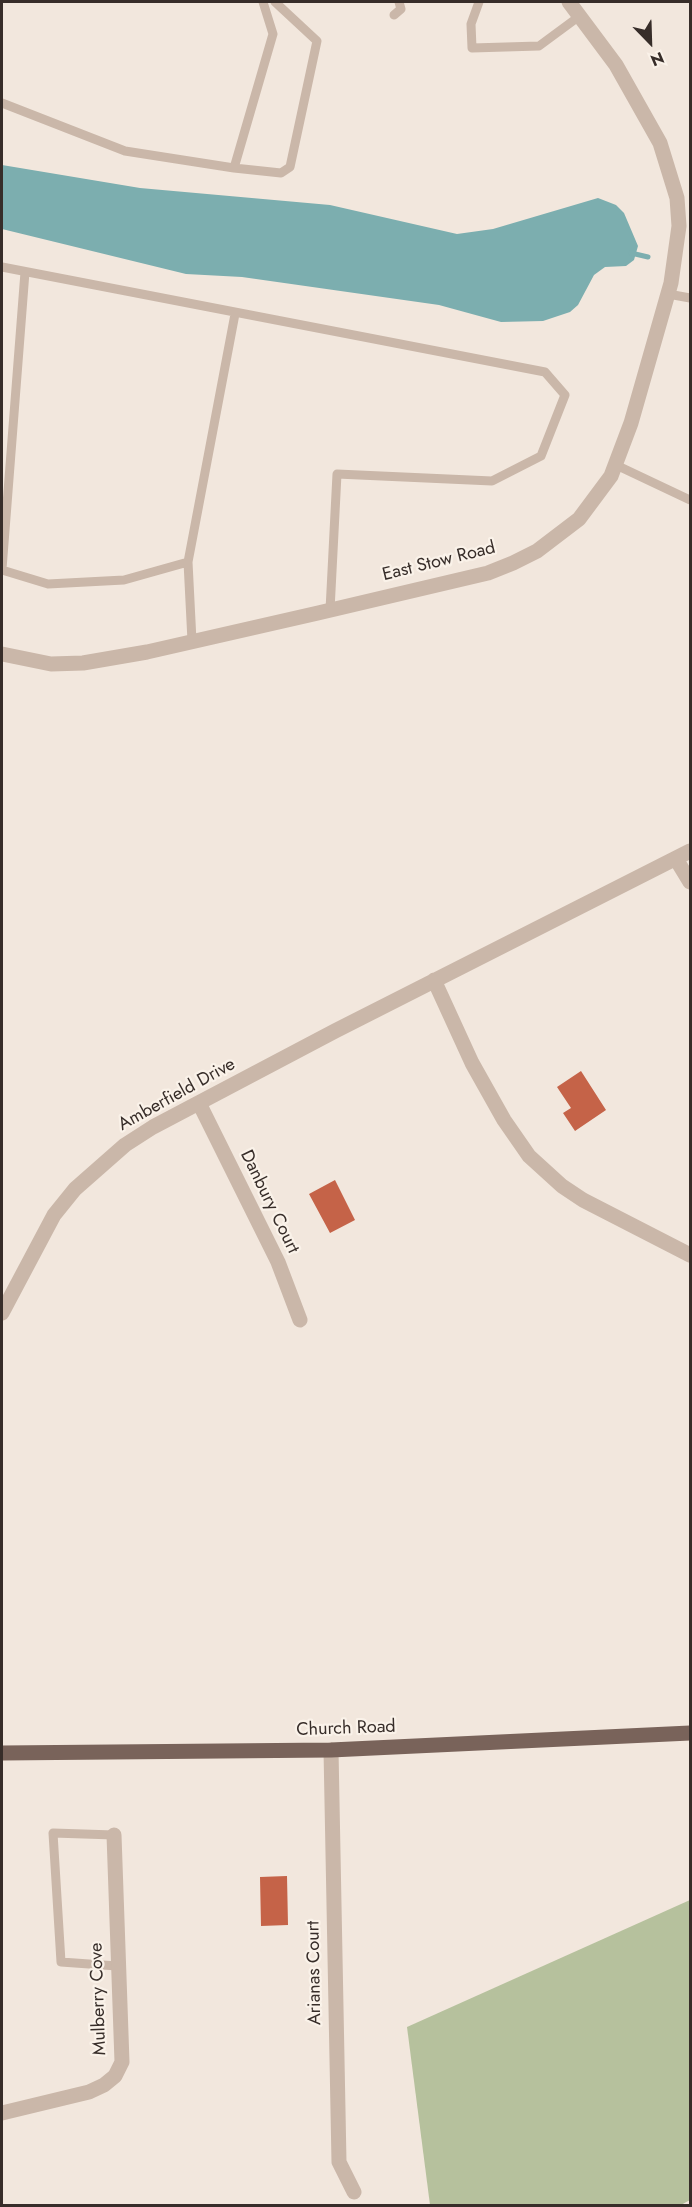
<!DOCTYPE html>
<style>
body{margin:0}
#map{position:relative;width:692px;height:2207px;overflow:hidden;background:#f2e7dd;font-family:Jost,sans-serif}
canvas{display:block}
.frame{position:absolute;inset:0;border:3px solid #372d29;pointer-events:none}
.north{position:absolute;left:620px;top:12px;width:60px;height:60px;-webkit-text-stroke:4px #faf2e9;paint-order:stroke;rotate:157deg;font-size:16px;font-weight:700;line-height:24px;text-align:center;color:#372d29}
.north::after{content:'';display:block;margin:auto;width:21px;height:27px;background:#372d29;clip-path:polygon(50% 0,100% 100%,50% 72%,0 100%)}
</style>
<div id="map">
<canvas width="692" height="2207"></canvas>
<div class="frame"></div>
<div class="north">N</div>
</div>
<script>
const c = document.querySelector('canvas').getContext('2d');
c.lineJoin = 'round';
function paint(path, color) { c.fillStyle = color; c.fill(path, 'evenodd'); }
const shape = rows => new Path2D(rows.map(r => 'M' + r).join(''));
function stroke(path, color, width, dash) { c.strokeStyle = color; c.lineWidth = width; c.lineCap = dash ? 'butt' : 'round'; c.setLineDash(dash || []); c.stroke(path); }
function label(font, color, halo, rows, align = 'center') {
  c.font = font + ' Jost,sans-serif'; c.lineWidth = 4.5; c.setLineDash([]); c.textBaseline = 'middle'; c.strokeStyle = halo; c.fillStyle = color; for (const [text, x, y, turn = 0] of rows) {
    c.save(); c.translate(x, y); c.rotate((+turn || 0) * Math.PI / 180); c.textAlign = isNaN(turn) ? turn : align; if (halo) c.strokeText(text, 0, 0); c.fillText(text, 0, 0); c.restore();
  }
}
const green = shape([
 [690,1900,690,2200,679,2206,430,2205,407,2027]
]);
const water = shape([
 [2,165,140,188,330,205,457,234,493,229,598,198,616,205,624,213,638,246,634,260,626,266,605,267,594,275,578,305,570,312,543,321,501,322,439,305,242,277,186,274,2,229]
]);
const stream = shape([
 [631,253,648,257]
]);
const building = shape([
 [581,1071,606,1110,575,1131,563,1113,571,1108,557,1087],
 [335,1180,355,1220,330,1233,309,1194],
 [287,1876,288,1925,261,1926,260,1877]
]);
const lane = shape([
 [479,2,471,24,472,48,539,46,581,15],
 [394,15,401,9,399,2],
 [2,103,125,151,234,168,273,34,263,2],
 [234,168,281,173,290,167,317,41,275,2],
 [2,267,545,372,565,395,541,456,492,481,337,474,330,610],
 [668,294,690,298],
 [616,465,690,500],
 [188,562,235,314],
 [2,569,25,272],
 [2,570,48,584,124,580,188,562,192,641],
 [114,1835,53,1833,61,1962,117,1966]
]);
const street = shape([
 [2,654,51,664,83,663,147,652,318,613,488,573,513,563,537,551,579,519,611,476,631,423,671,283,679,226,677,198,660,143,616,65,569,2],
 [676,859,690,882],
 [434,980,472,1063,504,1120,529,1156,562,1186,583,1200,690,1255],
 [199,1103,278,1262,300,1320],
 [2,1313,54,1215,75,1189,125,1145,153,1127,335,1031,690,851],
 [331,1750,339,2162,354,2192],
 [2,2113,89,2092,104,2085,115,2076,122,2062,114,1835]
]);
const primary = shape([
 [2,1753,331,1750,690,1733]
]);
const streetNames = [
 ["East Stow Road",439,562,-14],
 ["Amberfield Drive",177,1095,-29],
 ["Danbury Court",269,1202,64],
 ["Church Road",346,1729,-2],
 ["Arianas Court",315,1973,-91],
 ["Mulberry Cove",99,1999,-92]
];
paint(green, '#b6c19d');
paint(water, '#7caeaf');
stroke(stream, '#7caeaf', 5);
paint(building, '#c56348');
stroke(lane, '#cab7a9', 9);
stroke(street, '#cab7a9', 15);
stroke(primary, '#79635a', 15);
label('18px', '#372d29', '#faf2e9', streetNames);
</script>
